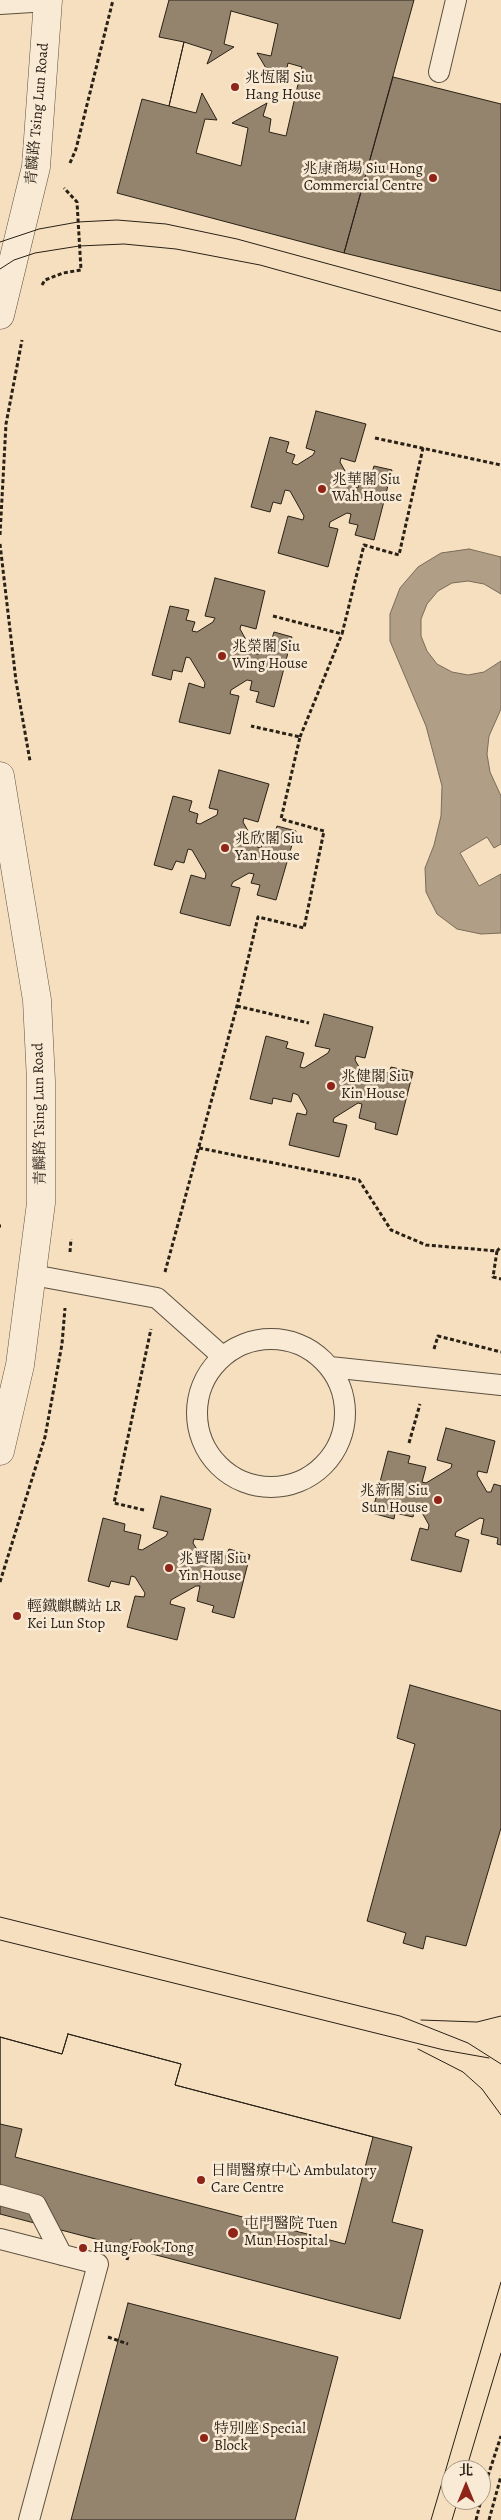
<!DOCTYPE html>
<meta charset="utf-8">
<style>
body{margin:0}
#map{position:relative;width:501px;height:2520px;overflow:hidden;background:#f6dfbf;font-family:Alegreya,"Noto Serif TC",serif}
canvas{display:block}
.north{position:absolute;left:441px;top:2460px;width:50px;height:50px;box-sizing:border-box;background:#f9ead5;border:1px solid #a69a89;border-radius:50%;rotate:0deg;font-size:14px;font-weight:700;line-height:20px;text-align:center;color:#292116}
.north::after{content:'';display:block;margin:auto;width:18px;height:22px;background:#8f2418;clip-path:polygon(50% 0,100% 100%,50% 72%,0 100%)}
</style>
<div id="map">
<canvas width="501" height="2520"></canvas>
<div class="north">北</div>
</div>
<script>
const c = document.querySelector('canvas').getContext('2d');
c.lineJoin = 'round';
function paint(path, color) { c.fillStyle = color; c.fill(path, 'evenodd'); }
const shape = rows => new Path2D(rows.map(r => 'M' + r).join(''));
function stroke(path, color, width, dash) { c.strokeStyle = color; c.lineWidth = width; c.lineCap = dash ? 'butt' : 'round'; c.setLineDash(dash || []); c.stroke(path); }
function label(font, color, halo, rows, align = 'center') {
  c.font = font + ' Alegreya,"Noto Serif TC",serif'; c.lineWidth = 5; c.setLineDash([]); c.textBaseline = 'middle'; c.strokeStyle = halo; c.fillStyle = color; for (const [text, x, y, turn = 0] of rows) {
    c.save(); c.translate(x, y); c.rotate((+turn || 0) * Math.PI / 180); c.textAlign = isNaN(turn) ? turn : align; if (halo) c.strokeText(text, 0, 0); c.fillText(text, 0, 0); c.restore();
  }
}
const water = shape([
 [469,549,501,557,501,594,484,584,468,581,452,583,438,591,427,604,421,619,421,636,427,651,437,664,452,672,468,675,484,672,501,661,501,709,489,736,487,754,490,772,501,796,501,844,494,848,487,837,460,853,479,886,501,874,501,933,481,934,457,929,437,914,426,892,425,868,434,845,441,816,442,786,426,726,390,641,390,614,400,588,418,567,441,553,469,549]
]);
const building = shape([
 [169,0,414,0,344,253,117,193,142,99,169,106,184,42,159,37,169,0],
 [231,11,278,24,271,56,257,53,273,80,274,70,286,73,288,63,302,67,286,136,269,132,271,119,263,116,267,103,232,123,248,128,241,166,196,153,205,119,217,120,202,93,196,113,169,106,184,42,212,51,207,64,234,47,224,44,231,11],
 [393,77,501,104,501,291,344,253,393,77],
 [316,411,366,424,355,462,341,458,340,462,354,487,358,488,362,473,371,476,374,466,392,470,374,540,355,535,358,525,349,523,351,514,347,513,330,522,329,527,338,529,328,567,278,553,288,516,303,520,304,516,290,491,285,490,281,504,273,502,270,512,251,507,270,437,289,442,286,452,295,455,292,463,297,465,313,455,315,451,306,448,316,411],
 [215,578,265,591,256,629,241,625,240,629,254,654,259,654,263,640,271,642,274,632,292,637,274,707,256,702,259,692,250,690,252,681,247,680,231,690,230,694,239,696,230,734,179,722,189,683,204,688,205,683,190,658,186,657,182,672,173,670,171,680,152,675,170,606,189,610,186,620,195,622,192,631,197,632,213,622,215,618,205,616,215,578],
 [219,770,269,784,258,822,244,818,243,822,257,847,261,848,265,833,274,836,277,826,296,831,276,900,257,895,260,885,251,883,254,874,249,873,233,882,231,886,240,888,230,926,180,913,191,875,205,879,206,874,192,850,188,849,184,863,176,861,172,870,154,865,173,796,192,801,189,811,198,814,196,823,200,824,217,815,218,810,209,808,219,770],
 [324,1014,373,1027,365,1058,356,1056,355,1060,365,1077,369,1078,372,1069,389,1073,391,1067,413,1072,397,1135,375,1129,376,1123,359,1118,362,1104,358,1103,334,1118,333,1122,347,1125,339,1157,289,1145,297,1113,306,1115,307,1111,298,1095,293,1093,291,1102,273,1098,272,1104,250,1099,266,1036,288,1042,286,1048,304,1053,300,1067,304,1068,328,1053,330,1049,315,1046,324,1014],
 [446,1428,495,1441,487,1473,478,1471,477,1475,487,1492,491,1492,494,1484,501,1486,501,1545,497,1544,498,1538,481,1534,484,1519,480,1518,456,1532,455,1536,469,1540,461,1572,411,1560,420,1528,428,1530,429,1525,420,1509,415,1508,413,1517,395,1513,394,1519,372,1513,388,1451,410,1456,408,1463,426,1467,422,1482,426,1483,451,1468,452,1464,437,1460,446,1428],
 [161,1496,211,1509,203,1540,194,1539,193,1543,203,1559,207,1560,209,1552,226,1556,229,1549,250,1555,234,1618,212,1612,214,1606,197,1601,200,1586,196,1586,171,1600,170,1604,185,1608,177,1640,127,1627,135,1596,144,1597,145,1593,135,1577,131,1576,129,1585,111,1581,109,1587,88,1581,103,1518,125,1524,124,1531,141,1535,138,1549,142,1550,166,1536,168,1532,153,1528,161,1496],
 [410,1685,501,1711,501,1828,466,1946,426,1936,423,1949,403,1943,406,1933,367,1921,415,1744,397,1738,410,1685],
 [68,2034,181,2064,175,2085,412,2147,392,2222,423,2230,400,2319,0,2214,0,2037,62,2054,68,2034],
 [68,2034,181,2064,175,2085,373,2137,345,2244,15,2157,22,2129,0,2124,0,2037,62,2054,68,2034],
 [128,2303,338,2357,295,2520,71,2520,128,2303]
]);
const path = shape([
 [70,163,76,149,113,0],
 [42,285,45,280,63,273,81,270,77,202,64,188],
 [375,438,501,465],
 [0,535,6,424,22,340],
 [0,544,16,681,30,761],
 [273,616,342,634,364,545,399,555,423,448],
 [300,737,342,634],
 [237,1006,309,1023],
 [199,1148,359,1180,391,1230,426,1245,497,1251,501,1247],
 [0,1226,1,1226],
 [497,1251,493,1277,501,1279],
 [70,1252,71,1239],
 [165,1272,237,1006,258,917,304,928,324,831,281,819,300,737,251,726],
 [434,1349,438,1336,501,1352],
 [409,1443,420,1404],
 [144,1510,114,1503,151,1329],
 [0,1582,45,1437,62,1344,65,1308],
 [127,2260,132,2239],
 [108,2337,128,2344],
 [476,2520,484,2488,501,2436],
 [489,2520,501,2476]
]);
const service = shape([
 [0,4,48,1],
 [439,72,456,0],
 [33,1275,157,1298,222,1356],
 '197 1413a74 74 0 1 1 148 0a74 74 0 1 1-148 0Z',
 [330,1367,501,1385],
 [0,2195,36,2205,62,2255],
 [0,2239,98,2264,29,2520]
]);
const tertiary = shape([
 [0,315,36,167,48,0],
 [0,776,37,1000,41,1081,41,1203,20,1365,0,1451]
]);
const tram = shape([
 [0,242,39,229,78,222,117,220,166,224,237,239,501,311],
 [0,269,14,260,35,253,79,246,124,244,176,249,260,265,501,332],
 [0,1917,400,2016,468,2043,501,2064],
 [0,1940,444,2050,489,2058],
 [421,2020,477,2022,501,2016],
 [418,2049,463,2072,482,2089,501,2115],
 [466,2470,501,2353],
 [431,2520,501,2282],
 [452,2520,458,2500]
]);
const markers = [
 [235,87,5,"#8f2418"],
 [433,178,5,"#8f2418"],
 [322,489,5,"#8f2418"],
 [222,656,5,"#8f2418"],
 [225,848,5,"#8f2418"],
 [331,1086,5,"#8f2418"],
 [438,1500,5,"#8f2418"],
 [169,1568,5,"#8f2418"],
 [17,1616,5,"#8f2418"],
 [201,2180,5,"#8f2418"],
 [233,2233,6,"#8f2418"],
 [83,2248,5,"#8f2418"],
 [204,2438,5,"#8f2418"]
];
const poiNames = [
 ["兆恆閣 Siu",245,78],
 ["Hang House",245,95],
 ["兆康商場 Siu Hong",423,169,"right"],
 ["Commercial Centre",423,186,"right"],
 ["兆華閣 Siu",332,480],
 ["Wah House",332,497],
 ["兆榮閣 Siu",232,647],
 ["Wing House",232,664],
 ["兆欣閣 Siu",235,839],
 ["Yan House",235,856],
 ["兆健閣 Siu",341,1077],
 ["Kin House",341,1094],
 ["兆新閣 Siu",428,1491,"right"],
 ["Sun House",428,1508,"right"],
 ["兆賢閣 Siu",179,1559],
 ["Yin House",179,1576],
 ["輕鐵麒麟站 LR",27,1607],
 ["Kei Lun Stop",27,1624],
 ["日間醫療中心 Ambulatory",211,2171],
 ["Care Centre",211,2188],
 ["屯門醫院 Tuen",244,2224],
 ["Mun Hospital",244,2241],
 ["Hung Fook Tong",93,2248],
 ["特別座 Special",214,2429],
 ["Block",214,2446]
];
const streetNames = [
 ["青麟路 Tsing Lun Road",38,114,-85],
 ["青麟路 Tsing Lun Road",40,1114,-91]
];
paint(water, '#b09e86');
stroke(water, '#7a6c59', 1);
paint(building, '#94846e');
stroke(building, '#292116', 1);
stroke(service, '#5c5040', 22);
stroke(tertiary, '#5c5040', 29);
stroke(path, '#292116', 3, [4, 2.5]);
stroke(service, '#f9ead5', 20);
stroke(tertiary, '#f9ead5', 28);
stroke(tram, '#292116', 1);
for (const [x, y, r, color] of markers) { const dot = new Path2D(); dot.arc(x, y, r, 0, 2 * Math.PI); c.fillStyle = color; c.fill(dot); stroke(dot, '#f9ead5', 2); }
label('15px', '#292116', '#f9ead5', poiNames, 'left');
label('15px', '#292116', '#f9ead5', streetNames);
</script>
